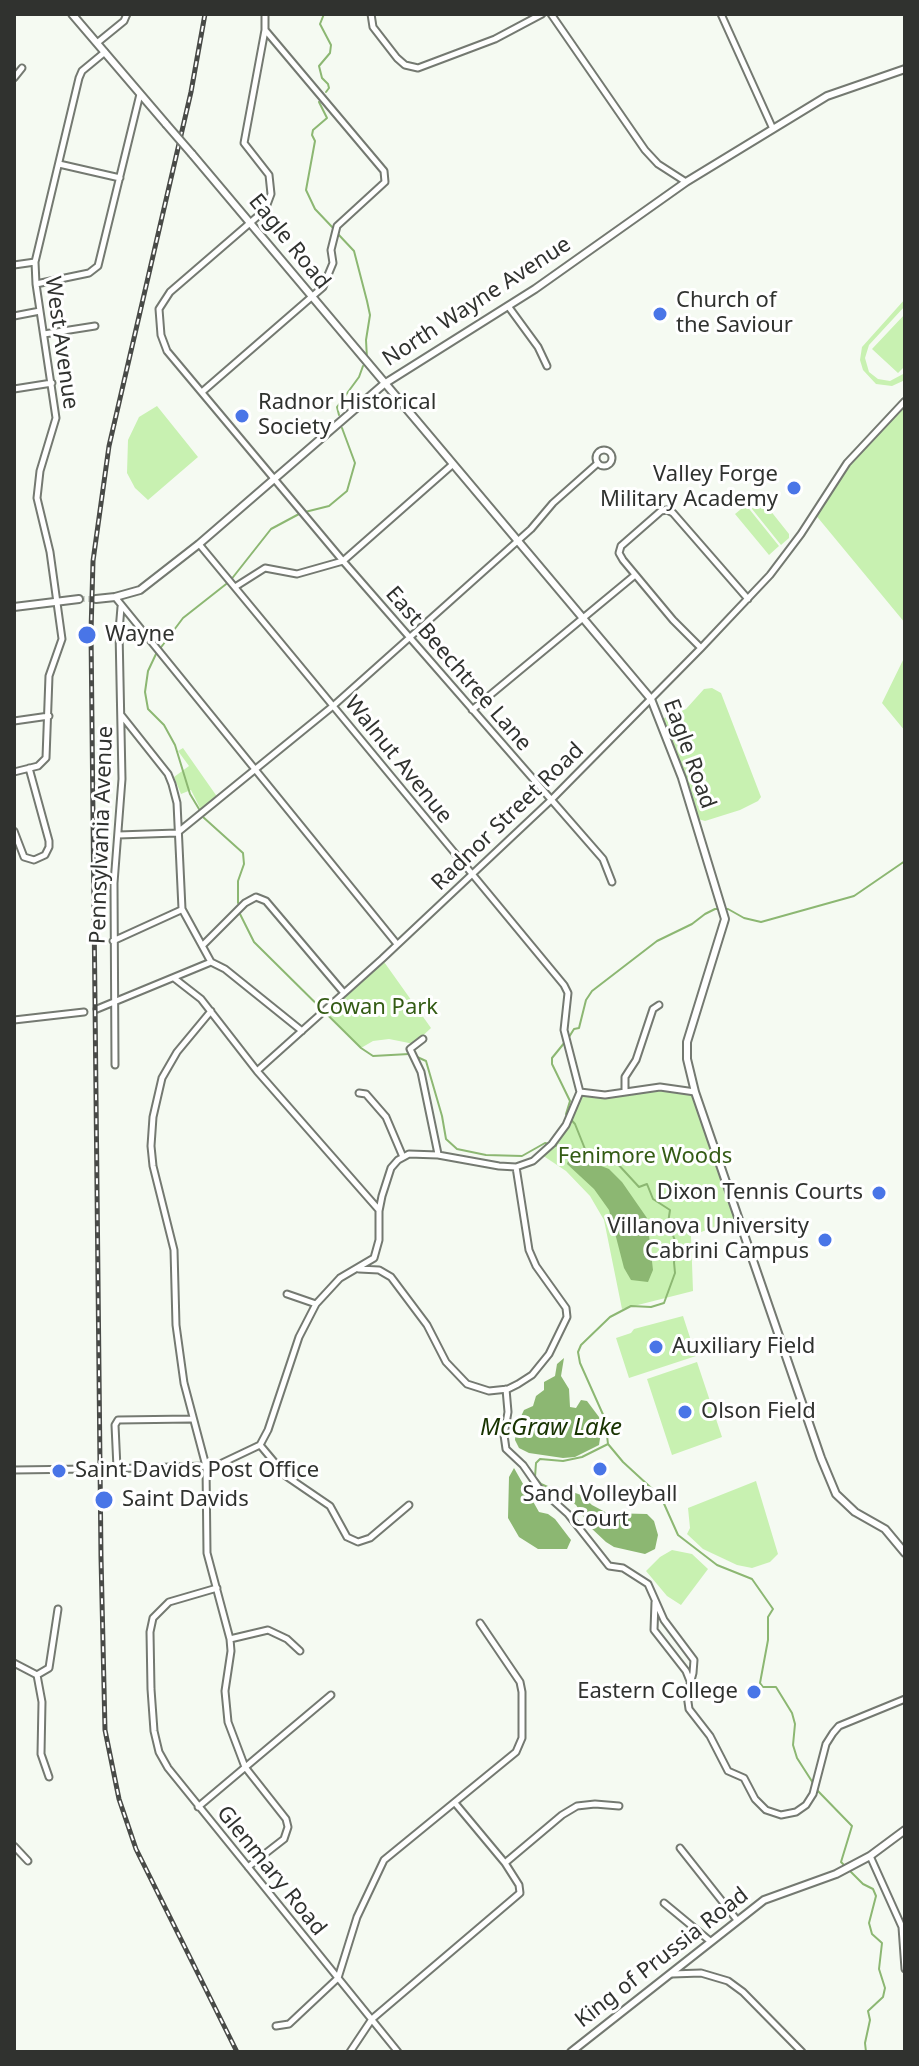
<!DOCTYPE html>
<style>
body{margin:0}
#map{position:relative;width:919px;height:2066px;overflow:hidden;background:#f5faf2;font-family:"Noto Sans",sans-serif}
canvas{display:block}
.frame{position:absolute;inset:0;border:16px solid #30322f;pointer-events:none}
</style>
<div id="map">
<canvas width="919" height="2066"></canvas>
<div class="frame"></div>
</div>
<script>
const c = document.querySelector('canvas').getContext('2d');
c.lineJoin = 'round';
function paint(path, color) { c.fillStyle = color; c.fill(path, 'evenodd'); }
const shape = rows => new Path2D(rows.map(r => 'M' + r).join(''));
function stroke(path, color, width, dash) { c.strokeStyle = color; c.lineWidth = width; c.lineCap = dash ? 'butt' : 'round'; c.setLineDash(dash || []); c.stroke(path); }
function label(font, color, halo, rows, align = 'center') {
  c.font = font + ' "Noto Sans",sans-serif'; c.lineWidth = 6; c.setLineDash([]); c.textBaseline = 'middle'; c.strokeStyle = halo; c.fillStyle = color; for (const [text, x, y, turn = 0] of rows) {
    c.save(); c.translate(x, y); c.rotate((+turn || 0) * Math.PI / 180); c.textAlign = isNaN(turn) ? turn : align; if (halo) c.strokeText(text, 0, 0); c.fillText(text, 0, 0); c.restore();
  }
}
const green = shape([
 [905,299,905,306,869,345,865,358,869,372,878,379,890,381,905,373,905,380,892,386,876,384,863,370,860,360,862,347],
 [905,314,905,366,898,373,872,349],
 [905,401,905,623,814,513,847,463],
 [157,406,198,457,148,500,135,488,127,473,128,440,139,417],
 [758,495,789,534,789,538,781,545,748,504],
 [746,505,779,546,769,555,735,514],
 [905,656,905,731,882,703],
 [712,688,721,693,761,797,758,801,740,810,705,821,698,819,662,719,686,709,704,689],
 [183,748,218,798,202,812,191,790,181,794,174,777,189,766,178,751],
 [382,959,431,1028,414,1044,389,1039,373,1041,361,1048,324,1010],
 [660,1087,695,1092,737,1218,691,1236,693,1291,622,1309,604,1220,590,1196,566,1171,542,1155,566,1125,580,1092,605,1095],
 [683,1316,696,1356,629,1378,616,1338,631,1333,634,1329],
 [697,1362,722,1437,672,1455,647,1379],
 [756,1481,778,1554,770,1562,752,1568,737,1565,703,1549,687,1534,690,1528,688,1508],
 [672,1550,692,1554,708,1569,681,1605,667,1596,646,1571,660,1557]
]);
const water = shape([
 [578,1157,609,1169,622,1182,647,1218,653,1270,648,1282,631,1280,624,1268,609,1210,594,1189,567,1164,569,1158],
 [564,1358,561,1376,569,1389,570,1407,576,1408,581,1400,587,1401,599,1417,601,1432,599,1445,575,1457,563,1458,529,1453,519,1448,515,1440,516,1427,524,1410,533,1406,536,1396,544,1390,544,1382,555,1376,557,1364],
 [514,1468,539,1512,548,1514,555,1519,571,1540,567,1549,538,1549,519,1537,508,1518,509,1477],
 [567,1490,581,1495,592,1505,607,1513,647,1514,654,1521,658,1535,655,1549,645,1554,614,1547,606,1542,590,1527,576,1505,563,1495,564,1491]
]);
const stream = shape([
 [324,14,320,24,331,45,330,53,319,66,322,78,328,84,329,88,326,92],
 [319,102,327,118,313,130,312,135,315,141,306,190,315,209,334,229],
 [338,234,354,251,367,301,370,315,366,340,367,359],
 [339,415,337,407,359,377,363,366],
 [305,512,329,506,347,491,355,463,342,428],
 [199,809,190,794,175,745,164,725,148,709,145,692,148,671,156,654,183,618,230,581,271,529,299,514],
 [203,817,243,853,244,864,238,881,238,903],
 [240,914,254,942,361,1048,373,1056,409,1054],
 [569,1037,574,1029,579,1028,586,1000,592,991,657,941,692,924,705,914,715,909,728,909,744,918,761,922,854,896,905,861],
 [565,1042,552,1058,552,1064,570,1101,566,1114,575,1124,585,1149],
 [415,1056,426,1061,442,1116,446,1139,457,1149,486,1155,522,1156,545,1143,595,1154,615,1161,639,1187,647,1184,653,1199,670,1210,668,1223,678,1248,674,1262,675,1273,664,1303,651,1307,631,1306,610,1317,581,1345,578,1352,580,1363,605,1419,608,1444,623,1462,661,1497,678,1535,717,1565,752,1579,773,1609,768,1617,768,1640,760,1683,763,1687,776,1687,792,1713,795,1724,793,1745,797,1758,813,1783],
 [563,1494,541,1484,535,1477,536,1463,540,1459,563,1461,582,1457,608,1444],
 [816,1789,852,1826,841,1862,863,1884,873,1889,876,1896,869,1923,872,1934,882,1943,879,1969,885,1988,883,1997,868,2011,870,2020,865,2043,866,2052]
]);
const minorTunnel = shape([
 [88,1469,103,1469]
]);
const tertiaryTunnel = shape([
 [79,599,96,599]
]);
const minor = shape([
 [265,14,265,30,244,143,269,175,271,194,265,210,170,292,159,309,161,335,167,351,343,561,603,859,612,882],
 [371,14,373,27,397,58,405,65,418,68,495,39,542,14],
 [551,14,645,150,658,164,686,182],
 [721,14,773,129],
 [97,43,124,21,127,14],
 [14,78,22,68],
 [59,164,120,178],
 [14,265,35,262],
 [36,284,89,273,98,266,140,94],
 [508,306,538,347,547,366],
 [14,316,40,311],
 [44,334,95,326],
 [14,389,52,383],
 [202,392,323,287,333,263,331,250,337,226,385,182,384,171,266,31],
 '596 458a8 8 0 1 1 16 0a8 8 0 1 1-16 0Z',
 [199,544,564,985,568,993,564,1030,580,1092],
 [235,587,265,568,297,574,343,561,452,465],
 [115,597,397,944],
 [701,648,673,620,623,560,619,553,621,546,661,511,667,510,673,513,748,599],
 [472,710,635,575],
 [122,716,168,774,172,784,177,803,182,909,211,962],
 [14,721,49,716],
 [14,772,38,766,46,758,49,676,62,639,50,552,37,498,40,471,56,418,36,284,35,262,79,78,82,71,105,52],
 [14,831,24,857,34,860,45,855,49,847,49,841,29,768],
 [118,835,177,833,333,706,531,529,553,503,598,463],
 [113,941,181,910],
 [203,945,245,903,256,897,266,901,344,993],
 [174,978,201,999,257,1071,379,1210],
 [97,1009,211,962,225,969,302,1031],
 [211,1011,177,1052,162,1078,153,1117,151,1146,153,1166,174,1250,176,1325,184,1383,206,1466,207,1553,230,1639,231,1651,225,1691,228,1722,245,1767,286,1819,288,1827,284,1839,248,1867],
 [14,1020,84,1012],
 [423,1039,410,1049,421,1072,438,1154],
 [115,1065,114,883,122,779,119,631,121,607],
 [257,1071,382,959,550,801,701,648,770,575,801,534,847,463,905,401],
 [580,1092,605,1095,660,1087,695,1092],
 [625,1092,625,1077,636,1060,653,1009,659,1005],
 [359,1093,366,1094,386,1117,403,1157],
 [359,1269,379,1270,391,1277,427,1325,446,1362,467,1384,489,1391,508,1389,518,1384,532,1375,549,1354,567,1317,566,1308,536,1266,529,1250,516,1167],
 [287,1294,316,1304],
 [506,1389,508,1412,504,1435,506,1449,523,1465,539,1488,568,1514,609,1566,623,1568,648,1584,664,1620,694,1660,693,1673,687,1695,689,1709,710,1736,728,1771,744,1778,755,1799,766,1810,781,1815,796,1812,806,1805,813,1794,826,1744,833,1733,839,1726,905,1699],
 [260,1445,286,1476,330,1506,347,1537,358,1542,370,1538,409,1505],
 [117,1468,115,1425,118,1420,191,1419],
 [103,1469,206,1466,220,1464,260,1445,268,1430,299,1337,316,1304,340,1278,374,1258,379,1240,379,1211,382,1196,391,1168,398,1160,409,1154,438,1155,499,1166,516,1167,533,1161,552,1144,566,1125,580,1092],
 [14,1470,88,1469],
 [217,1588,169,1602,153,1618,150,1632,151,1689,154,1731,159,1752,168,1768,398,2052],
 [655,1602,654,1630,686,1671,690,1681],
 [230,1639,268,1630,287,1639,300,1651],
 [14,1663,37,1675,42,1702,41,1754,49,1777],
 [37,1675,49,1668,58,1609],
 [198,1807,331,1695],
 [14,1846,28,1861],
 [680,1848,737,1920],
 [870,1856,902,1927,905,1969],
 [505,1863,562,1815,577,1806,595,1804,619,1806],
 [664,1903,710,1941],
 [672,1974,701,1973,728,1981,743,1992,802,2052],
 [276,2026,289,2024,338,1978,357,1917,384,1860,516,1752,522,1738,522,1692,520,1682,480,1623],
 [350,2052,372,2019,520,1893,519,1885,505,1863,455,1803]
]);
const tertiary = shape([
 [72,14,166,124],
 [192,154,651,699,682,778,725,919,687,1042,687,1059,695,1092,821,1458,836,1494,855,1512,885,1529,905,1553],
 [96,599,115,597,140,590,199,544,384,384,535,289,686,182,827,96,905,69],
 [14,607,79,599],
 [571,2052,764,1900,836,1874,870,1856,905,1830]
]);
const rail = shape([
 [205,14,191,92,109,446,93,561,91,632,101,1557,105,1730,119,1799,136,1849,237,2052]
]);
const tertiaryBridge = shape([
 [166,124,192,154]
]);
const markers = [
 [660,314,8,"#4975e7"],
 [242,416,8,"#4975e7"],
 [794,488,8,"#4975e7"],
 [87,635,10,"#4975e7"],
 [879,1193,8,"#4975e7"],
 [825,1240,8,"#4975e7"],
 [656,1347,8,"#4975e7"],
 [685,1412,8,"#4975e7"],
 [600,1469,8,"#4975e7"],
 [59,1471,8,"#4975e7"],
 [104,1500,10,"#4975e7"],
 [754,1692,8,"#4975e7"]
];
const streetNames = [
 ["Eagle Road",289,242,51],
 ["North Wayne Avenue",477,302,-33],
 ["West Avenue",61,343,82],
 ["East Beechtree Lane",458,669,49],
 ["Eagle Road",689,754,70],
 ["Walnut Avenue",398,760,51],
 ["Radnor Street Road",508,817,-44],
 ["Pennsylvania Avenue",102,835,-88],
 ["Glenmary Road",271,1871,51],
 ["King of Prussia Road",662,1958,-38]
];
const poiNames = [
 ["Church of",676,301],
 ["the Saviour",676,326],
 ["Radnor Historical",258,403],
 ["Society",258,428],
 ["Valley Forge",778,475,"right"],
 ["Military Academy",778,500,"right"],
 ["Wayne",105,635],
 ["Dixon Tennis Courts",863,1193,"right"],
 ["Villanova University",809,1227,"right"],
 ["Cabrini Campus",809,1252,"right"],
 ["Auxiliary Field",672,1347],
 ["Olson Field",701,1412],
 ["Saint Davids Post Office",75,1471],
 ["Sand Volleyball",600,1495,"center"],
 ["Court",600,1520,"center"],
 ["Saint Davids",122,1500],
 ["Eastern College",738,1692,"right"]
];
const parkNames = [
 ["Cowan Park",377,1008],
 ["Fenimore Woods",645,1157]
];
const waterNames = [
 ["McGraw Lake",551,1428]
];
paint(green, '#c8f1b1');
paint(water, '#8cb772');
stroke(stream, '#8cb772', 2);
stroke(minorTunnel, '#ced2cb', 5, [5, 2.5]);
stroke(tertiaryTunnel, '#ced2cb', 6, [6, 3]);
stroke(minor, '#747971', 9);
stroke(tertiary, '#747971', 10);
stroke(minor, '#fff', 5);
stroke(tertiary, '#fff', 6);
stroke(rail, '#484a47', 5);
stroke(rail, '#fff', 2, [6]);
stroke(tertiaryBridge, '#747971', 10, []);
stroke(tertiaryBridge, '#fff', 6);
for (const [x, y, r, color] of markers) { const dot = new Path2D(); dot.arc(x, y, r, 0, 2 * Math.PI); c.fillStyle = color; c.fill(dot); stroke(dot, '#fff', 3); }
label('22px', '#30322f', '#fff', streetNames);
label('22px', '#30322f', '#fff', poiNames, 'left');
label('22px', '#345c15', '#fff', parkNames);
label('italic 24px', '#183301', '#fff', waterNames);
</script>
